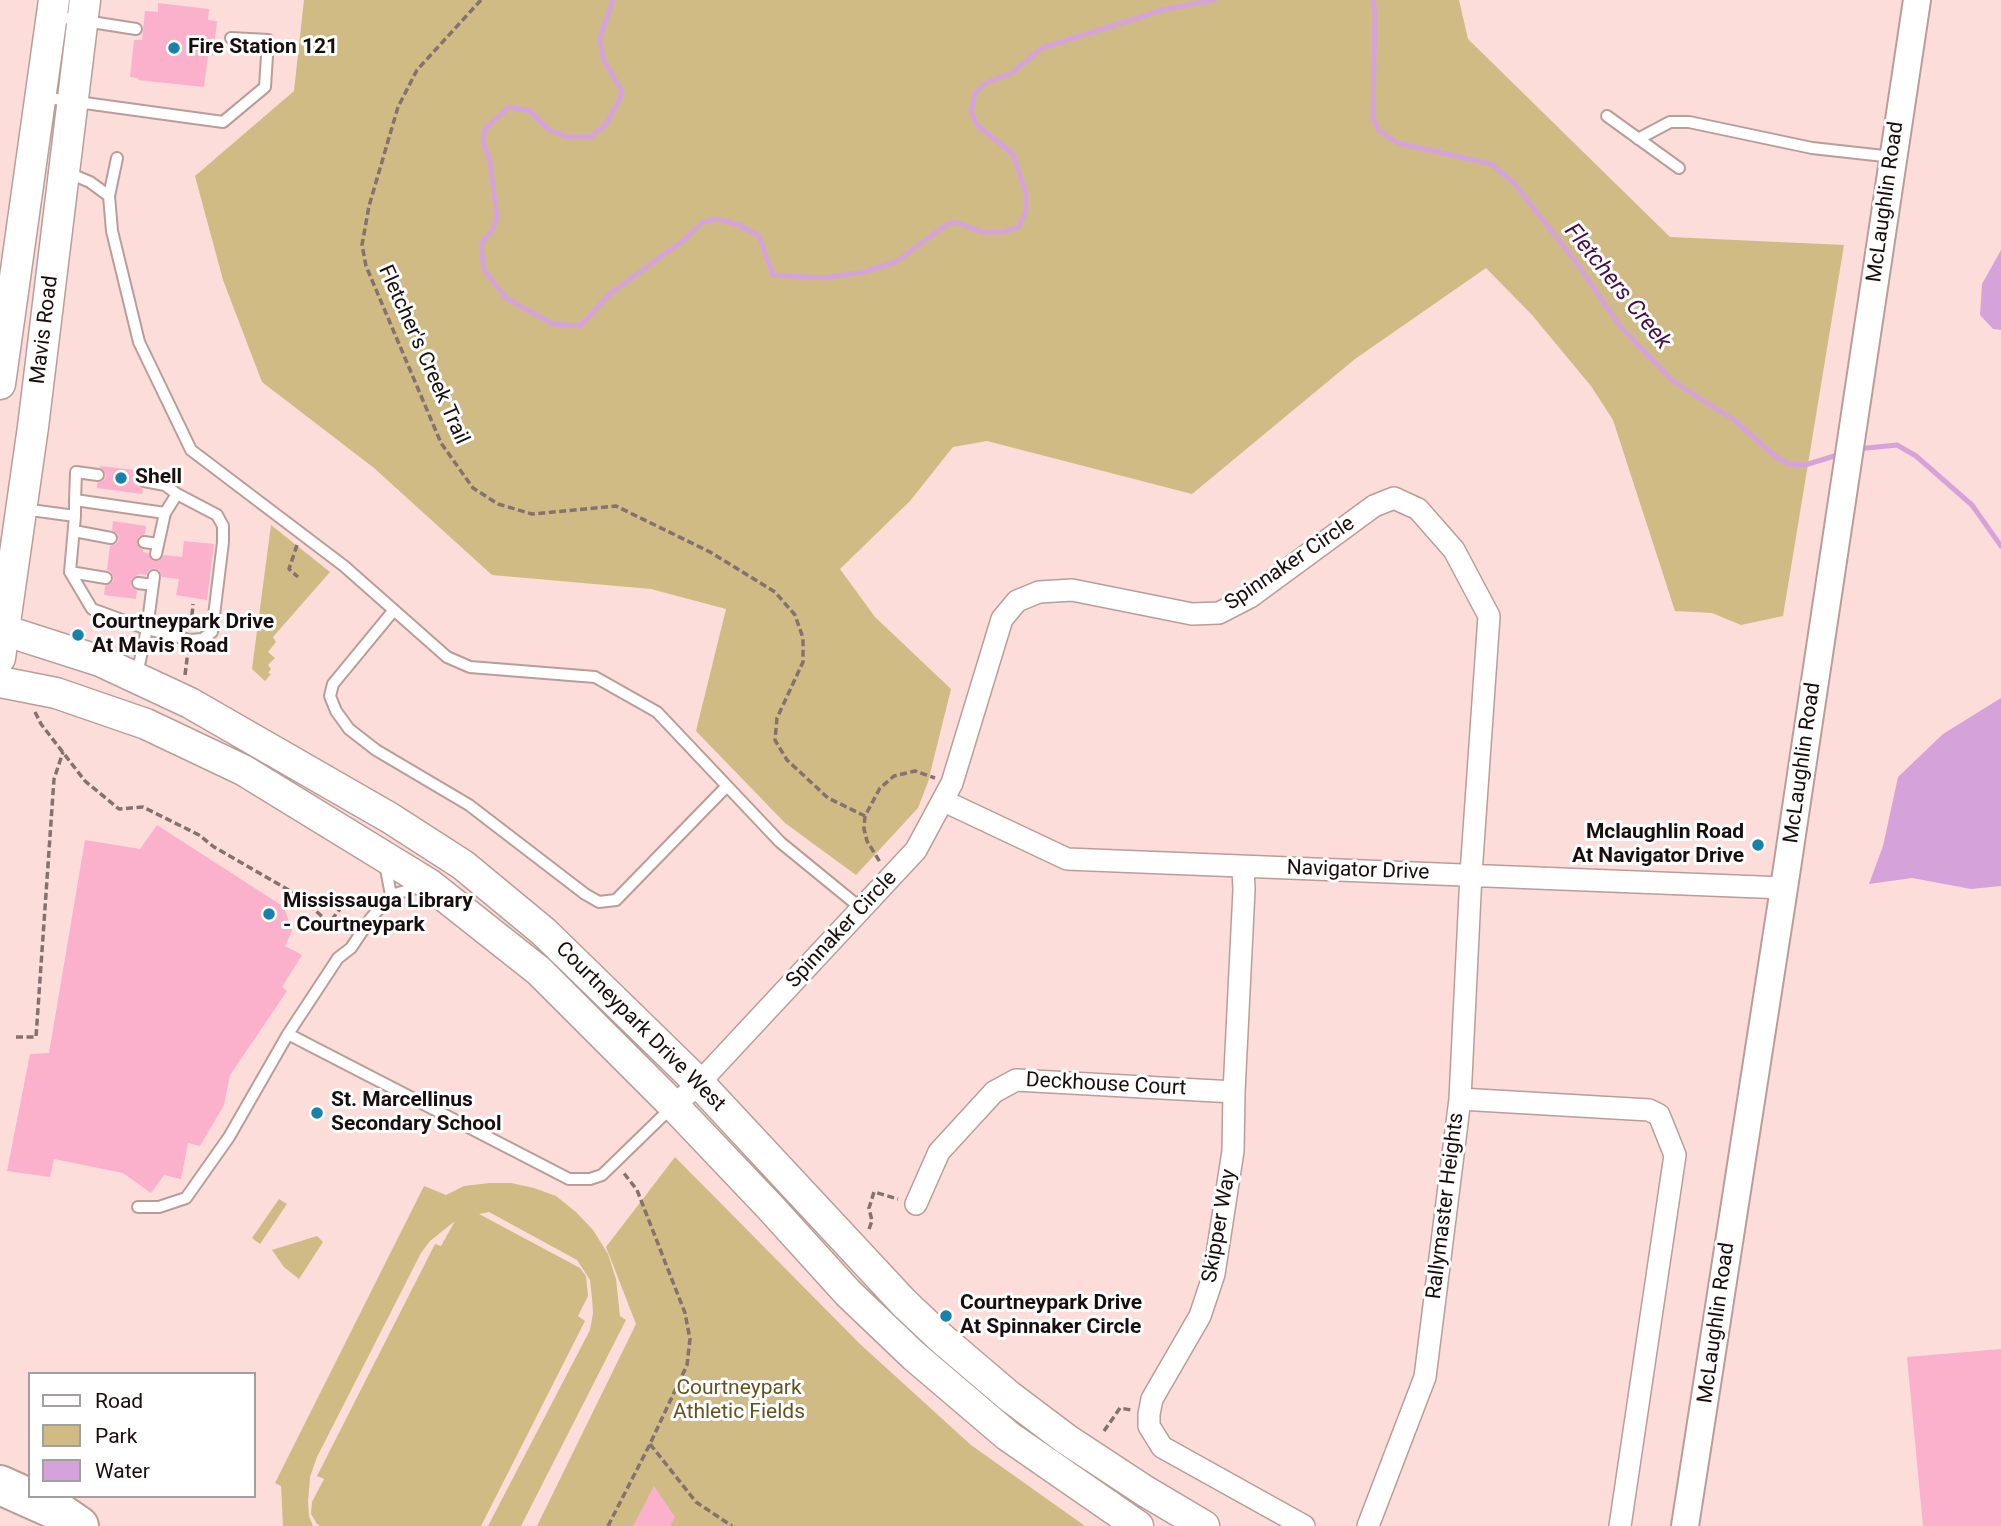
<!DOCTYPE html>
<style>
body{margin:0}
#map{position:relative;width:2001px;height:1526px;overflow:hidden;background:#fcddd9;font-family:Roboto,sans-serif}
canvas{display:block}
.legend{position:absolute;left:28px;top:1372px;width:228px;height:126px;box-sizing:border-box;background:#fff;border:2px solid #a39f9e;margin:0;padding:9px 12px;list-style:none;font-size:21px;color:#180e0d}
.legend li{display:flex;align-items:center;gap:14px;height:35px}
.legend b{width:35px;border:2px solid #a39f9e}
</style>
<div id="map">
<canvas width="2001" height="1526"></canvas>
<ul class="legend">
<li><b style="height:9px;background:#fff"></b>Road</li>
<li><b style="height:19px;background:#d0bb85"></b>Park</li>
<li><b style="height:19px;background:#d5a3d9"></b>Water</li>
</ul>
</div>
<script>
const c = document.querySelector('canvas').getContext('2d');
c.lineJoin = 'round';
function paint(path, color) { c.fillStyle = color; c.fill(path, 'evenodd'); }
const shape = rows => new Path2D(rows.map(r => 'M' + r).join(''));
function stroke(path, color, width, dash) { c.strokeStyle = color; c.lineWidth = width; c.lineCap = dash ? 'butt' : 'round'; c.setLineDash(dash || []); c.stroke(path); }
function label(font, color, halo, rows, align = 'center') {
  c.font = font + ' Roboto,sans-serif'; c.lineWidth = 6; c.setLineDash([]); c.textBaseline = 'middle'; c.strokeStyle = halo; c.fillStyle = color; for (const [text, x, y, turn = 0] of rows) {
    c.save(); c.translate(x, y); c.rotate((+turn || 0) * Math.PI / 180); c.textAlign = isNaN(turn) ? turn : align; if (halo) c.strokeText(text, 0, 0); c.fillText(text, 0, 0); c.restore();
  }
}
const green = shape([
 [304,0,1459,0,1468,39,1670,237,1844,245,1783,616,1741,625,1712,613,1675,611,1613,420,1591,386,1532,315,1486,268,1355,359,1192,494,987,441,953,447,910,501,840,569,875,617,951,689,928,782,918,808,856,875,785,823,696,731,726,609,651,589,492,575,374,468,262,382,223,280,195,176,294,91],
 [271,525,330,572,273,637,276,642,268,652,275,658,268,665,271,669,268,673,271,674,265,681,252,669],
 [675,1157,860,1344,971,1445,1085,1526,537,1526,636,1324,606,1247],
 [490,1183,511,1183,534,1188,556,1196,576,1212,593,1230,608,1254,616,1279,620,1316,626,1320,521,1526,488,1526,590,1330,593,1313,592,1298,590,1280,577,1260,489,1212,479,1214,580,1268,586,1276,588,1296,578,1316,585,1321,481,1526,320,1526,317,1524,311,1514,312,1502,324,1479,317,1476,435,1244,441,1246,455,1221,430,1241,421,1253,317,1457,310,1477,308,1501,309,1516,313,1526,283,1526,281,1486,275,1483,424,1186,446,1195,464,1186],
 [279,1199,287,1204,260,1244,252,1238],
 [317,1236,323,1242,299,1279,284,1267,272,1250]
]);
const water = shape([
 [2001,250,2001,330,1993,329,1980,315,1982,284],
 [2001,698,2001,886,1971,889,1912,878,1869,884,1883,846,1898,777,1943,734]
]);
const stream = shape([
 [613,0,600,38,603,59,622,91,619,101,606,124,591,137,568,137,549,130,530,111,509,107,485,129,483,140,490,162,497,217,493,229,481,244,484,270,506,298,553,324,580,326,611,293,684,240,703,222,718,219,741,226,759,236,773,275,823,278,864,272,896,262,946,225,954,222,983,232,1003,232,1019,227,1026,211,1026,193,1013,154,977,125,971,111,975,93,986,83,1012,73,1042,48,1163,10,1214,0],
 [1373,0,1375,12,1373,117,1378,130,1398,143,1491,164,1514,183,1576,262,1620,326,1673,381,1734,420,1775,456,1788,464,1805,465,1841,454],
 [1857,449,1897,445,1916,456,1972,505,2001,546]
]);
const building = shape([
 [158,3,209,9,208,20,217,21,213,56,208,55,204,87,138,80,138,78,130,77,134,40,142,40,145,11,158,12],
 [99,466,145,471,139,475,136,480,138,486,143,489,142,494,97,488,97,483,104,480,106,475],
 [113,521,146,526,145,534,138,537,137,544,143,550,143,552,148,553,154,561,159,561,164,555,182,557,184,541,214,544,207,600,176,595,179,579,162,577,159,570,154,568,148,571,146,575,139,574,131,579,131,587,137,591,136,599,104,595,105,586,112,583,114,579,111,572,107,570,110,546,116,544,119,539,117,533,112,530],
 [157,825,284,907,292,931,285,946,302,955,282,987,287,991,230,1075,224,1105,200,1146,188,1143,181,1179,164,1175,151,1193,123,1173,54,1159,50,1177,7,1171,30,1054,49,1053,85,840,140,849],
 [2001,1349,2001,1526,1923,1526,1907,1357],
 [654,1486,675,1517,670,1526,633,1526]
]);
const path = shape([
 [481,0,417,70,398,107,369,206,362,245,366,266,441,443,473,488,498,504,532,514,616,506,710,552,775,592,795,615,803,638,803,662,777,718,775,740,787,760,828,798,865,816,880,788,894,776,915,771,935,778],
 [297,545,289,569,298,577],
 [191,626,193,604],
 [185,675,188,651],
 [35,712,41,724,85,781,119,809,143,807,199,835,214,847,301,897,329,923,347,900],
 [865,816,864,829,867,841,880,862],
 [16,1037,36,1037,54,779,63,752],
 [869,1229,872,1221,869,1208,874,1192,898,1199],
 [1104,1431,1120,1408,1131,1410],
 [650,1444,696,1502,732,1526],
 [608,1526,650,1444,687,1365,690,1339,685,1313,637,1190,623,1172]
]);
const service = shape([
 [53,16,136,29],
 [41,97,223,122,265,87,268,40,231,38],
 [1607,116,1679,168],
 [1638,139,1670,122,1689,122,1812,148,1893,157],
 [117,158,109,196,112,231,139,342,191,450,344,566,447,657,470,667,595,677,657,712,780,842,862,909],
 [66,172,90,182,109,196],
 [144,481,165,485,177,494,217,515,223,526,223,542,212,632,202,639,190,640,147,629,154,576],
 [75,500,76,472,98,475],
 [23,509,75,516,70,572,92,609,147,629,137,674],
 [75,516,75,500,165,513],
 [74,531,111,538],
 [144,542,158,544],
 [156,554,165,513,177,494],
 [70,572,106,578],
 [138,583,153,585],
 [394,610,333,684,330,696,336,711,349,729,376,750,469,805,585,894,599,902,616,900,727,786],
 [385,864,391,895,423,886],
 [288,1034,569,1179,590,1179,602,1175,673,1106],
 [138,1207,159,1207,186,1198,229,1137,288,1034,338,958,351,948,371,918,391,895]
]);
const minor = shape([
 [944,801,1067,859,1784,888],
 [1243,867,1244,890,1234,1092,1233,1151,1214,1274,1200,1316,1152,1399,1149,1414,1149,1426,1162,1447,1304,1526],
 [1460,1099,1649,1110,1659,1115,1675,1155,1620,1526],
 [674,1106,699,1083,916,850,952,783,1002,619,1017,601,1039,592,1072,590,1192,614,1219,613,1250,597,1374,506,1394,498,1418,509,1454,550,1489,616,1471,874,1460,1099,1425,1377,1368,1526],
 [916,1204,939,1152,994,1092,1016,1080,1234,1092]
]);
const tertiary = shape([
 [1685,1526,1784,888,1917,0]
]);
const secondary = shape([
 [0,384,54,0],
 [0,629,100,661,190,703,390,818,463,865,544,932,699,1083,904,1303,941,1338,1009,1396,1066,1439,1145,1491,1204,1526],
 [0,658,33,427,85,0],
 [0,682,56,693,146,724,243,770,429,884,539,971,674,1106,770,1207,848,1293,914,1356,1008,1436,1138,1526]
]);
const motorway = shape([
 [0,1485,56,1510,79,1526]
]);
const markers = [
 [174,48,7,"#1882ab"],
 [121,478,7,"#1882ab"],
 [78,635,7,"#1882ab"],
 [1758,845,7,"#1882ab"],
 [269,914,7,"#1882ab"],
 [317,1113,7,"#1882ab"],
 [946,1316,7,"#1882ab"]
];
const poiNames = [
 ["Fire Station 121",188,48],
 ["Shell",135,478],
 ["Courtneypark Drive",92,623],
 ["At Mavis Road",92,647],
 ["Mclaughlin Road",1744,833,"right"],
 ["At Navigator Drive",1744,857,"right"],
 ["Mississauga Library",283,902],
 ["- Courtneypark",283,926],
 ["St. Marcellinus",331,1101],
 ["Secondary School",331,1125],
 ["Courtneypark Drive",960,1304],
 ["At Spinnaker Circle",960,1328]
];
const streetNames = [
 ["McLaughlin Road",1886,202,-82],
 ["Mavis Road",45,330,-83],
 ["Fletcher's Creek Trail",423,355,66],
 ["Spinnaker Circle",1290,564,-34],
 ["McLaughlin Road",1803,763,-82],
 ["Navigator Drive",1358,871,2],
 ["Spinnaker Circle",842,930,-47],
 ["Courtneypark Drive West",640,1027,45],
 ["Deckhouse Court",1106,1085,3],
 ["Rallymaster Heights",1446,1206,-83],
 ["Skipper Way",1220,1226,-80],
 ["McLaughlin Road",1717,1323,-82]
];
const parkNames = [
 ["Courtneypark",739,1389],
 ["Athletic Fields",739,1413]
];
const waterNames = [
 ["Fletchers Creek",1617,287,51]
];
paint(green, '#d0bb85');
paint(water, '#d5a3d9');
stroke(stream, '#d5a3d9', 5);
paint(building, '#fbb0cc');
stroke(service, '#ba9d99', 14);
stroke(minor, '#ba9d99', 24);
stroke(tertiary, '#ba9d99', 30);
stroke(secondary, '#ba9d99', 33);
stroke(motorway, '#ba9d99', 42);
stroke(path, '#85716f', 3.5, [7, 3.5]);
stroke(service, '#fff', 10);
stroke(minor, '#fff', 21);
stroke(tertiary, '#fff', 26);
stroke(secondary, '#fff', 30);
stroke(motorway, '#fff', 38);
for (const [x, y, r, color] of markers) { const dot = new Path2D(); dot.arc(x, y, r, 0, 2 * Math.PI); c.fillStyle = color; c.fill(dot); stroke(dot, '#fff', 2.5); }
label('bold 21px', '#180e0d', '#fff', poiNames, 'left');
label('21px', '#180e0d', '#fff', streetNames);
label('21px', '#64521e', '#fff', parkNames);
label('italic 23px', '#46094c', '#fff', waterNames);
</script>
